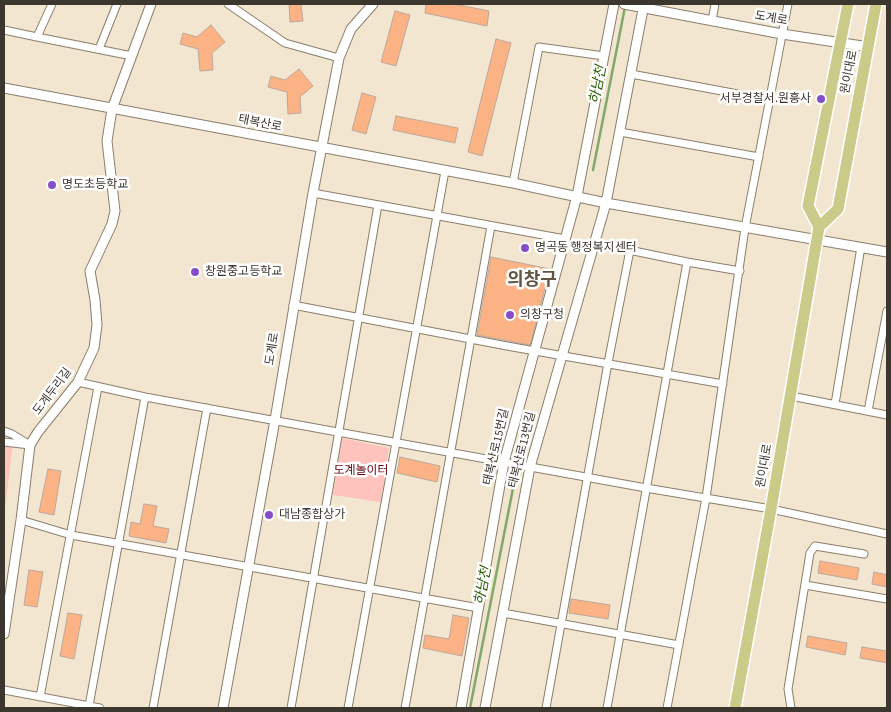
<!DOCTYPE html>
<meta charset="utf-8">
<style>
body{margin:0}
#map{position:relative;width:891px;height:712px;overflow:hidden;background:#f3e6d1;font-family:"Source Sans 3",sans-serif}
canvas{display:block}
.frame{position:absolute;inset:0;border:5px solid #3b362e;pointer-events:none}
</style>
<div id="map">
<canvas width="891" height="712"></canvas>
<div class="frame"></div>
</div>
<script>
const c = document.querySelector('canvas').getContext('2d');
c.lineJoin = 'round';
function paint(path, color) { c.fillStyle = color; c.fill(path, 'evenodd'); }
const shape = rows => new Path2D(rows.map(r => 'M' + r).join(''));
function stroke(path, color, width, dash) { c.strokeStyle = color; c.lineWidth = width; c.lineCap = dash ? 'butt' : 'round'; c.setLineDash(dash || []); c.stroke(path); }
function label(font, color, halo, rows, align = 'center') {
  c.font = font + ' "Source Sans 3","Noto Sans KR",sans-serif'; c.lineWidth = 5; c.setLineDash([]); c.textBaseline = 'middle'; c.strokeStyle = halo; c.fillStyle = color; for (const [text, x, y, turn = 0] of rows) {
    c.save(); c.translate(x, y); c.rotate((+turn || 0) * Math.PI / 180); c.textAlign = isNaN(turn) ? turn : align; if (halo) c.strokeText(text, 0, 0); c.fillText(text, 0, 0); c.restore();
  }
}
const green = shape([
 [4,438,13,440,4,519],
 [342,438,389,448,381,502,333,495]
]);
const stream = shape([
 [593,170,625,7],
 [470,708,517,468]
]);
const building = shape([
 [289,4,301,4,303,21,290,22,289,4],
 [426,4,454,4,489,11,487,26,425,13,426,4],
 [395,11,410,15,396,66,381,62,395,11],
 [211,25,225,42,212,53,213,70,200,71,198,49,180,44,183,33,197,37,211,25],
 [496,39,511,43,482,156,468,152,496,39],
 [299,69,313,86,300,97,301,113,288,114,287,92,268,87,271,76,285,80,299,69],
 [362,93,376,97,366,134,352,130,362,93],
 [396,116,458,128,455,143,393,130,396,116],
 [491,257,550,269,530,345,477,335,491,257],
 [400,457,440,466,437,482,397,473,400,457],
 [48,469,61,471,54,515,39,512,48,469],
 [144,504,157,506,153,526,169,529,166,543,129,536,131,522,140,524,144,504],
 [820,561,859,568,857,580,818,573,820,561],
 [29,570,43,572,37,607,24,605,29,570],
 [874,572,887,575,887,587,872,584,874,572],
 [571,599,610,605,608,619,569,613,571,599],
 [68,613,82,615,74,659,60,656,68,613],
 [453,615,469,618,462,656,423,648,425,635,449,639,453,615],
 [808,636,847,643,845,655,806,647,808,636],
 [862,647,887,651,887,663,860,658,862,647]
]);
const minor = shape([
 [52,4,37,37,132,56],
 [228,4,285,43,339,58],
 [712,21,715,4],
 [4,30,37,37],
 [99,49,117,4],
 [631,74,770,100],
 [620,132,759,157],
 [513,183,539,47,604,56],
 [313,193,565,239],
 [595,243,687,262,740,271],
 [293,305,507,346,723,384],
 [78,382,145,397,646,488,771,509,887,534],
 [791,396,887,415],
 [835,404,861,247],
 [868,411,887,311],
 [4,431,12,434,30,445],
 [4,442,30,445],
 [21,520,71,535,479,608],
 [805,585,887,599],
 [503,613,679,645],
 [4,690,100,708],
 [40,697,98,387],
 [89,706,145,397],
 [153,708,207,408],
 [291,708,378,205],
 [348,708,445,171],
 [405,708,491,226],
 [546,708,608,363,630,250],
 [607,708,687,262],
 [667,708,706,498,745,228,788,4],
 [791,708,788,689,810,553,815,546,864,554]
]);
const tertiary = shape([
 [624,4,782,34,869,47],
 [4,88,513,183,606,203,887,252],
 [4,634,21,520,30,445,38,432,78,382,94,348,97,325,95,300,90,271,112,224,115,211,107,141,112,109,151,4],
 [223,708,275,420,313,193,339,58,351,29,373,4],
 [461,708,504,462,577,196,614,4],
 [485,708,530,467,606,203,644,4]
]);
const primary = shape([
 [819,227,838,209,876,4],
 [735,708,771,509,819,227,808,206,848,4]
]);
const markers = [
 [821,99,5,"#834ec6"],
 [52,185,5,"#834ec6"],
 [525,248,5,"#834ec6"],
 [195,272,5,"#834ec6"],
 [510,315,5,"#834ec6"],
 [269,515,5,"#834ec6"]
];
const streetNames = [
 ["도계로",771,19,10],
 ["원이대로",850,72,-79],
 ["태복산로",260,124,11],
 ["도계로",273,349,-81],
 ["도계두리길",53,392,-53],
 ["태복산로15번길",497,447,-77],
 ["태복산로13번길",523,450,-76],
 ["원이대로",765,466,-80]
];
const poiNames = [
 ["서부경찰서.원흥사",811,99,"right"],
 ["명도초등학교",62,185],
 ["명곡동 행정복지센터",535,248],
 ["창원중고등학교",205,272],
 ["의창구청",520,315],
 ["대남종합상가",279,515]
];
const parkNames = [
 ["도계놀이터",361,471]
];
const waterNames = [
 ["하남천",599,85,-79],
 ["하남천",484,586,-79]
];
const districtNames = [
 ["의창구",532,281]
];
paint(green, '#fec3bd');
stroke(stream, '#80a86b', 2.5);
paint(building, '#fbb386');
stroke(building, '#bda79a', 1);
stroke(minor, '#8a7f6c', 9);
stroke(tertiary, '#8a7f6c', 11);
stroke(primary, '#fff', 14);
stroke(minor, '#fff', 7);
stroke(tertiary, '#fff', 9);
stroke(primary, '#cbcb89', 11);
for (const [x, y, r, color] of markers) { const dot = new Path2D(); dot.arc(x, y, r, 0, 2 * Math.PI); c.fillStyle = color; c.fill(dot); stroke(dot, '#fff', 2); }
label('12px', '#3b362e', '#fff', streetNames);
label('12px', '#3b362e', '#fff', poiNames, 'left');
label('12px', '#65040d', '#fff', parkNames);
label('italic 14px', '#285e03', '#fff', waterNames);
label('bold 18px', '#615644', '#fff', districtNames);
</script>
